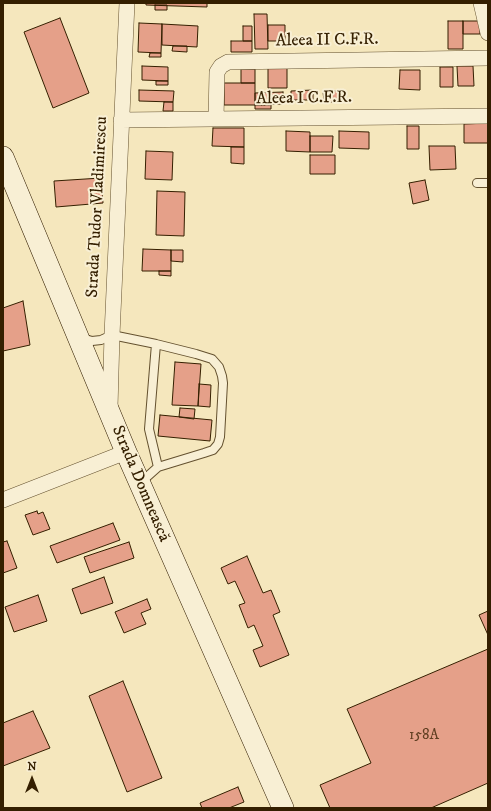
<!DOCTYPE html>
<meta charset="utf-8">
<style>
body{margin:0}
#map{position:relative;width:491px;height:811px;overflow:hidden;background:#f5e7bd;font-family:"IM FELL DW Pica",serif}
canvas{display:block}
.frame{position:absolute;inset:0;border:4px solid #341f00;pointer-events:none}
.north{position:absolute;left:12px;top:759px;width:40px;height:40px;-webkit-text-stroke:3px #f8efd4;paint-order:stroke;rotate:0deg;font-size:11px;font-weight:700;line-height:16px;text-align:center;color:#341f00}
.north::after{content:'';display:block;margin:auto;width:14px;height:18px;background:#341f00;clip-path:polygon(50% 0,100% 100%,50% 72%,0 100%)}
</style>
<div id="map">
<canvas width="491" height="811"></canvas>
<div class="frame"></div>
<div class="north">N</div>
</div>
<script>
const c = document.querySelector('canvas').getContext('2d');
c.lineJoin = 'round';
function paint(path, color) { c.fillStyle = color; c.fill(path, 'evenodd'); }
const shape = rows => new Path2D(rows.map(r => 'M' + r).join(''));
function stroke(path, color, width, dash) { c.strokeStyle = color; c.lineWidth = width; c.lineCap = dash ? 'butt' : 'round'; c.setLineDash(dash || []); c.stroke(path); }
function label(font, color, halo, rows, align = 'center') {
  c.font = font + ' "IM FELL DW Pica",serif'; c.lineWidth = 4; c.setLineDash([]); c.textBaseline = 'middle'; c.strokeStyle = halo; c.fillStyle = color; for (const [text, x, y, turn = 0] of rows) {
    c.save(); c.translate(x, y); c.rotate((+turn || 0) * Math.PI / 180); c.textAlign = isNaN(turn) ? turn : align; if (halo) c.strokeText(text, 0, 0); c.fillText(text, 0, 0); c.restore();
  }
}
const building = shape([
 [146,3,207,3,207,7,146,5,146,3],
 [155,5,167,5,167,10,155,10,155,5],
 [254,14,267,14,268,49,255,49,254,14],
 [60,18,89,93,53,108,24,32,60,18],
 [448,21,463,21,463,49,448,49,448,21],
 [463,21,480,21,480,34,463,34,463,21],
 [139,23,162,24,161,53,138,52,139,23],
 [162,24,198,26,197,47,162,45,162,24],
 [268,25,285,25,285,41,268,41,268,25],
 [243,26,252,26,252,41,243,41,243,26],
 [231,41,252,41,252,52,231,52,231,41],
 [173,46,187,46,187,52,172,51,173,46],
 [150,53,161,53,161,57,149,57,150,53],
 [142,66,168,67,168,81,142,80,142,66],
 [457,66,473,66,474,86,458,86,457,66],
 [268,67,287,67,287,88,268,88,268,67],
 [440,67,453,67,453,87,440,87,440,67],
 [241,69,255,69,255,83,241,83,241,69],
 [400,70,420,70,420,90,399,89,400,70],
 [156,81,168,81,168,85,156,85,156,81],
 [224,83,255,83,255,105,224,105,224,83],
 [139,90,174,91,173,102,139,101,139,90],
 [313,90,313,100,291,100,291,91,313,90],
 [323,91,342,91,342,102,324,102,323,91],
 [283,92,283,104,255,105,255,93,283,92],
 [164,102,173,102,173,111,163,111,164,102],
 [255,105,271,105,271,109,255,109,255,105],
 [488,123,488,143,464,143,464,124,488,123],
 [407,126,419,126,419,149,407,149,407,126],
 [213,128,244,128,244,147,212,146,213,128],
 [286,131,310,132,310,152,286,151,286,131],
 [339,131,369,132,369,149,339,148,339,131],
 [310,136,333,136,332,152,310,152,310,136],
 [429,146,455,146,456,169,430,170,429,146],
 [231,147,244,147,244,164,231,163,231,147],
 [146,151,173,152,172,180,145,179,146,151],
 [310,155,335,155,335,174,310,174,310,155],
 [101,178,103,203,56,207,54,181,101,178],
 [425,180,429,200,413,204,409,183,425,180],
 [157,191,185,192,184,236,156,235,157,191],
 [143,249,171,250,171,271,142,271,143,249],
 [171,250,183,250,183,262,171,261,171,250],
 [159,271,171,271,171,276,159,275,159,271],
 [23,301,30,345,3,351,3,308,23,301],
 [175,362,201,364,198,406,172,405,175,362],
 [199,384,211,385,210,407,198,406,199,384],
 [180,408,195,409,194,419,179,417,180,408],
 [160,415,212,420,210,441,158,436,160,415],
 [37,511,38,514,43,512,50,529,33,535,25,515,37,511],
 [113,523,120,540,57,563,50,546,113,523],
 [7,541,17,568,3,573,3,542,7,541],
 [129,542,134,558,90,573,84,557,129,542],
 [247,556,263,593,271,590,280,612,273,615,289,655,260,667,253,650,263,646,254,625,248,628,239,605,245,603,235,581,228,584,221,568,247,556],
 [104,577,113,603,81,614,72,589,104,577],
 [38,595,47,621,14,632,5,607,38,595],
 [147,599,151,609,141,613,146,624,124,633,115,612,147,599],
 [488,611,488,635,479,615,488,611],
 [488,649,488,783,431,808,330,808,320,785,371,763,347,709,488,649],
 [123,681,162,778,127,792,89,696,123,681],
 [33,711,50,748,3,766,3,723,33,711],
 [238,787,244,802,229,808,202,808,200,803,238,787]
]);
const lane = shape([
 [477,183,488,183],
 [82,338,92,341,101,340,112,335,156,344,196,354,212,359,219,367,222,376,223,383,220,437,218,444,213,450,204,453,158,467,140,483],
 [156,344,149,429,158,467]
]);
const street = shape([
 [481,3,488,33],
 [216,119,217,72,221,66,228,62,488,58],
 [121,120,488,116],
 [110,408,112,335,127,3],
 [3,500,126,452]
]);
const secondary = shape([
 [3,157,126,452,283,808]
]);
const numberNames = [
 ["158A",424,736]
];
const streetNames = [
 ["Aleea II C.F.R.",327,41,-1],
 ["Aleea I C.F.R.",304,99,-1],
 ["Strada Tudor Vladimirescu",98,207,-87],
 ["Strada Domnească",140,484,67]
];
paint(building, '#e5a089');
stroke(building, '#341f00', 1);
stroke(lane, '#64512f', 10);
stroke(street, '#64512f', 16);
stroke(secondary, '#341f00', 22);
stroke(lane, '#f8efd4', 8);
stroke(street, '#f8efd4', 15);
stroke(secondary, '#f8efd4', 21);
label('15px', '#603f22', null, numberNames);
label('17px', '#341f00', '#f8efd4', streetNames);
</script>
